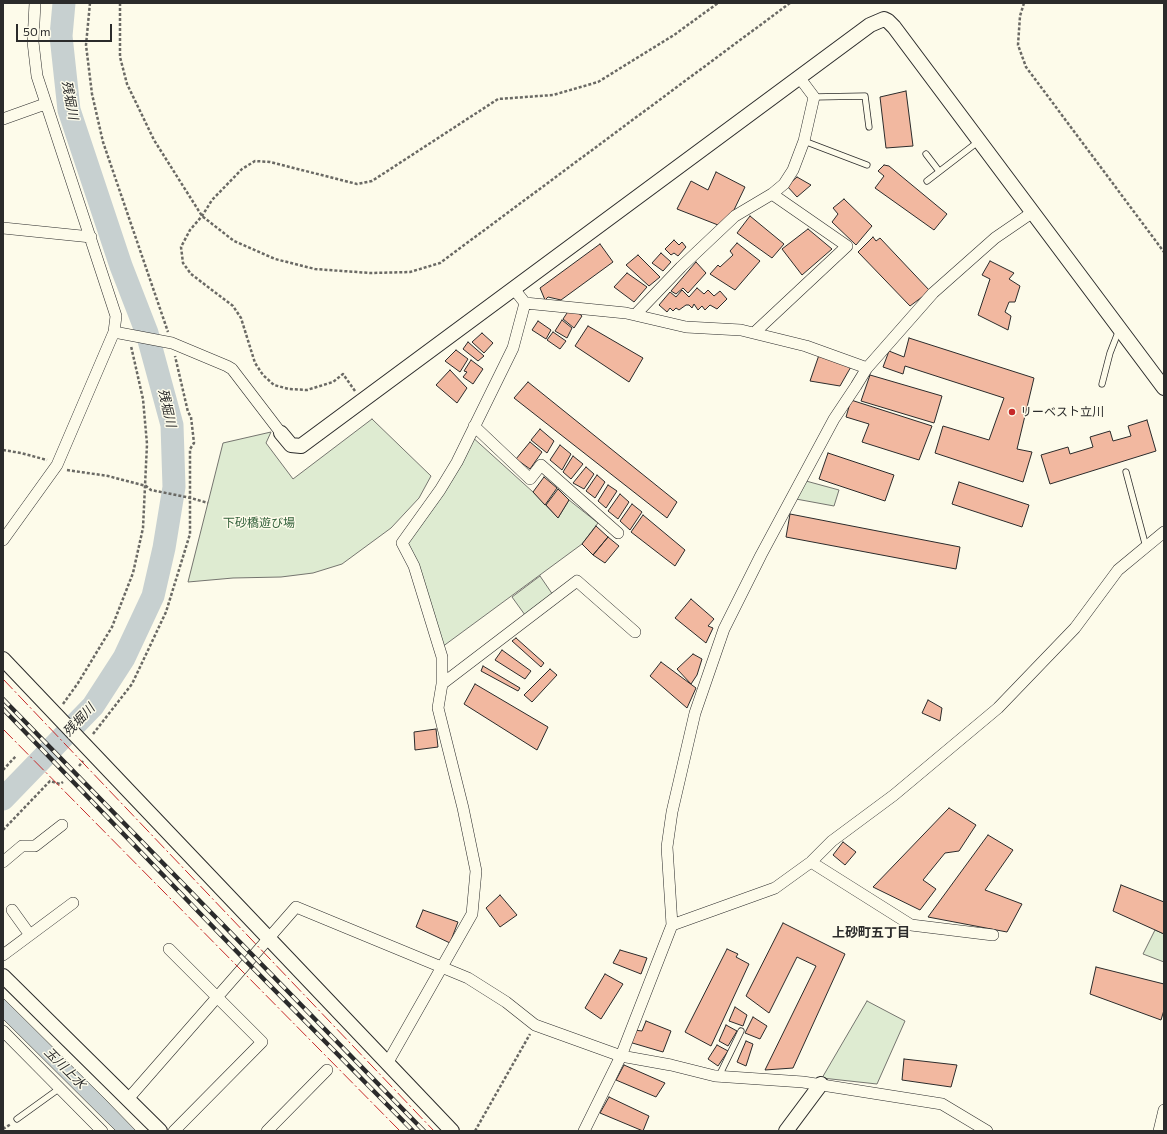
<!DOCTYPE html>
<meta charset="utf-8">
<style>
body{margin:0}
#map{position:relative;width:1167px;height:1134px;overflow:hidden;background:#fdfbea;font-family:Commissioner,sans-serif}
canvas{display:block}
.frame{position:absolute;inset:0;border:4px solid #2b2b2b;pointer-events:none}
.scale{position:absolute;left:16px;top:24px;width:96px;height:18px;box-sizing:border-box;border:2px solid #2b2b2b;border-top:0;padding-left:5px;font-size:12px;line-height:14px;white-space:nowrap;color:#2b2b2b;-webkit-text-stroke:3px #fdfbea;paint-order:stroke}
</style>
<div id="map">
<canvas width="1167" height="1134"></canvas>
<div class="frame"></div>
<div class="scale">50 m</div>
</div>
<script>
const c = document.querySelector('canvas').getContext('2d');
c.lineJoin = 'round';
function paint(path, color) { c.fillStyle = color; c.fill(path, 'evenodd'); }
const shape = rows => new Path2D(rows.map(r => 'M' + r).join(''));
function stroke(path, color, width, dash) { c.strokeStyle = color; c.lineWidth = width; c.lineCap = dash ? 'butt' : 'round'; c.setLineDash(dash || []); c.stroke(path); }
function label(font, color, halo, rows, align = 'center') {
  c.font = font + ' Commissioner,"Noto Sans JP",sans-serif'; c.lineWidth = 3; c.setLineDash([]); c.textBaseline = 'middle'; c.strokeStyle = halo; c.fillStyle = color; for (const [text, x, y, turn = 0] of rows) {
    c.save(); c.translate(x, y); c.rotate((+turn || 0) * Math.PI / 180); c.textAlign = isNaN(turn) ? turn : align; if (halo) c.strokeText(text, 0, 0); c.fillText(text, 0, 0); c.restore();
  }
}
const green = shape([
 [372,419,431,476,419,498,391,528,342,564,313,573,281,577,233,578,188,582,223,443,271,432,266,443,293,479,372,419],
 [470,435,533,492,558,518,569,500,598,523,582,544,442,647,406,544,470,435],
 [806,481,839,490,834,506,796,499,806,481],
 [540,576,553,595,525,615,512,597,540,576],
 [1155,930,1164,934,1164,962,1143,954,1155,930],
 [867,1001,905,1021,877,1084,822,1078,867,1001]
]);
const water = shape([
 [3,998,106,1100,136,1131,116,1131,3,1019,3,998]
]);
const river = shape([
 [3,799,93,706,124,658,153,596,164,548,174,487,172,425,147,333,121,266,69,110,61,36,64,3]
]);
const building = shape([
 [906,91,913,146,886,148,880,97,906,91],
 [884,165,889,166,947,214,934,230,875,188,884,176,878,171,884,165],
 [716,172,745,187,733,212,718,225,677,209,691,181,708,190,716,172],
 [797,177,811,185,797,197,787,186,797,177],
 [844,199,872,226,856,245,832,222,838,214,833,208,844,199],
 [750,216,784,244,772,258,737,233,750,216],
 [808,229,832,249,802,275,782,249,808,229],
 [873,237,876,241,880,238,930,291,910,306,858,252,873,237],
 [674,240,679,245,682,242,686,247,678,256,674,253,671,255,665,249,674,240],
 [737,243,760,261,735,290,710,274,718,265,720,267,733,255,730,251,737,243],
 [600,244,613,262,561,300,548,297,545,300,540,288,600,244],
 [661,253,671,262,663,271,652,263,661,253],
 [638,255,660,277,649,286,626,265,638,255],
 [990,261,1014,273,1009,279,1020,286,1015,302,1009,302,1005,312,1011,316,1008,330,978,315,990,279,982,275,990,261],
 [696,262,706,273,688,293,683,288,676,294,671,291,696,262],
 [627,273,647,287,634,302,614,287,627,273],
 [697,288,704,294,708,290,714,296,720,291,727,299,717,309,710,305,705,310,702,306,698,310,694,304,692,308,689,305,686,305,679,310,676,308,673,311,670,308,667,312,659,305,670,292,676,297,682,290,689,297,697,288],
 [571,307,582,316,574,328,563,319,571,307],
 [562,320,572,328,567,338,555,331,562,320],
 [538,321,551,330,546,339,532,330,538,321],
 [588,326,643,358,629,382,575,346,588,326],
 [553,332,566,341,560,349,547,340,553,332],
 [482,333,493,343,484,353,472,342,482,333],
 [909,338,1034,378,1017,449,1032,452,1023,482,935,453,943,426,989,440,1004,398,905,366,903,374,883,367,889,351,904,357,909,338],
 [468,342,484,356,478,361,463,349,468,342],
 [456,350,468,359,460,372,445,361,456,350],
 [819,355,852,365,840,386,810,381,819,355],
 [471,360,483,369,473,384,463,377,467,372,464,371,471,360],
 [450,370,467,388,457,403,436,385,450,370],
 [870,375,942,396,934,423,861,401,870,375],
 [528,382,677,502,667,518,514,398,528,382],
 [851,400,932,426,919,460,862,442,869,424,846,417,851,400],
 [1147,420,1156,451,1050,484,1041,455,1068,447,1070,454,1093,447,1090,437,1110,431,1113,441,1131,436,1128,426,1147,420],
 [540,429,554,441,547,453,531,440,540,429],
 [530,442,542,452,530,469,516,459,530,442],
 [560,445,571,454,562,470,550,460,560,445],
 [828,453,894,475,885,501,819,479,828,453],
 [573,456,583,464,571,479,563,472,573,456],
 [586,467,594,474,584,489,573,483,586,467],
 [597,475,605,482,595,498,586,491,597,475],
 [544,477,557,488,545,505,533,492,544,477],
 [959,482,1029,505,1022,527,952,504,959,482],
 [608,485,617,491,606,508,598,501,608,485],
 [558,489,569,500,558,518,546,505,558,489],
 [620,494,629,502,618,519,608,511,620,494],
 [632,504,642,512,630,530,620,521,632,504],
 [790,514,960,547,956,569,786,537,790,514],
 [643,515,685,550,675,566,631,532,643,515],
 [596,526,608,537,593,555,582,544,596,526],
 [608,537,619,546,605,563,593,555,608,537],
 [691,599,714,619,708,626,713,628,706,643,675,618,691,599],
 [516,638,544,663,541,667,512,641,516,638],
 [502,650,531,671,525,679,495,660,502,650],
 [693,654,702,659,697,675,691,684,677,669,693,654],
 [661,662,696,688,687,708,650,676,661,662],
 [483,666,520,688,518,691,481,671,483,666],
 [550,669,557,675,532,702,524,695,550,669],
 [475,684,548,727,537,750,464,704,475,684],
 [928,700,942,708,940,721,922,713,928,700],
 [436,729,438,747,415,750,414,732,436,729],
 [949,808,976,825,959,851,945,853,923,880,936,889,920,910,873,887,949,808],
 [988,835,1013,850,985,890,1022,904,1007,932,928,917,988,835],
 [843,842,856,852,845,865,833,855,843,842],
 [1121,885,1164,902,1164,934,1113,911,1121,885],
 [500,895,517,915,500,927,486,908,500,895],
 [423,910,458,922,450,943,416,927,423,910],
 [783,923,845,954,793,1068,765,1070,816,966,797,957,769,1013,746,996,783,923],
 [727,949,738,954,736,957,749,964,711,1046,685,1032,727,949],
 [620,950,647,958,641,974,613,963,620,950],
 [1096,967,1164,984,1164,1010,1161,1020,1090,994,1096,967],
 [605,974,623,984,601,1019,585,1008,605,974],
 [735,1007,747,1015,743,1026,729,1021,735,1007],
 [753,1017,767,1026,760,1039,745,1033,753,1017],
 [646,1021,671,1031,663,1052,629,1042,634,1030,642,1031,646,1021],
 [726,1025,737,1031,728,1046,719,1041,726,1025],
 [746,1041,753,1044,746,1066,737,1062,746,1041],
 [717,1045,728,1051,718,1066,708,1059,717,1045],
 [904,1059,957,1065,951,1087,902,1080,904,1059],
 [624,1065,665,1083,656,1097,616,1080,624,1065],
 [609,1097,649,1116,643,1131,600,1113,609,1097]
]);
const path = shape([
 [90,3,86,45,92,94,103,142,168,332],
 [120,3,120,57,127,84,154,140,202,216,234,241,275,259,315,269,370,273,410,272,440,263,790,3],
 [1024,3,1020,16,1018,45,1026,67,1164,252],
 [355,391,343,374,333,382,307,390,289,389,274,385,263,375,255,363,241,318,233,306,191,274,183,263,181,247,190,230,202,216,212,200,242,169,255,161,270,162,357,184,372,181,498,99,553,95,598,82,674,35,718,3],
 [3,450,21,453,47,460],
 [67,470,108,476,146,486,151,490,191,498,208,503],
 [63,704,78,683,112,627,133,573,143,528,147,444,143,399,131,346],
 [93,734,132,684,166,612,190,534,190,449,194,443,191,417,188,412,175,356],
 [79,766,83,761],
 [3,770,16,756],
 [3,830,50,781,60,784,63,782],
 [3,1129,11,1124],
 [475,1131,530,1034]
]);
const service = shape([
 [814,97,865,96,869,127],
 [804,141,867,165],
 [926,154,939,171],
 [927,181,979,141],
 [1102,384,1110,353,1119,330],
 [1126,472,1146,547],
 [719,1076,741,1031],
 [17,1119,60,1088]
]);
const minor = shape([
 [3,119,45,104],
 [3,228,91,237],
 [525,303,626,313,686,327,741,330,806,346,867,368],
 [635,315,681,267,735,216,772,194,784,184,793,170,804,141,814,97,799,77],
 [114,332,172,343,227,366,232,369,281,433],
 [754,333,847,246,772,194],
 [474,426,530,479,541,465,618,533],
 [3,540,57,465,114,332,116,316,37,76,33,42,35,3],
 [442,684,577,581,635,632],
 [3,862,22,846,35,846,62,825],
 [811,862,911,925,993,935],
 [12,910,30,935],
 [672,925,775,888,811,862,832,841,894,795,998,708,1075,628,1118,570,1164,532],
 [169,949,262,1042,174,1131],
 [3,955,73,903],
 [3,1031,102,1131],
 [388,1062,472,914,476,871,463,808,438,708,442,684,442,657,414,566,402,543,440,490,457,462,513,348,525,303,514,289],
 [128,1099,296,907,468,978,506,1002,535,1025,621,1056,671,1065,715,1076,803,1082,942,1104,987,1131],
 [267,1131,327,1070],
 [584,1131,621,1056,672,925,667,847,672,812,695,713,724,629,761,555,834,419,856,386,867,368,933,293,995,238,1033,212],
 [1159,1131,1164,1110]
]);
const tertiary = shape([
 [281,433,291,445,301,446,870,25,884,19,888,21,894,27,1164,388],
 [3,659,452,1131],
 [3,976,160,1131],
 [786,1131,821,1084]
]);
const rail = shape([
 [3,699,424,1131],
 [3,709,242,957,413,1131]
]);
const power = shape([
 [3,679,434,1131],
 [3,729,400,1131]
]);
const markers = [
 [1012,412,4,"#c62828"]
];
const poiNames = [
 ["リーベスト立川",1020,412]
];
const parkNames = [
 ["下砂橋遊び場",259,523]
];
const waterNames = [
 ["残堀川",70,100,80],
 ["残堀川",167,408,77],
 ["残堀川",79,720,-47],
 ["玉川上水",65,1068,45]
];
const neighbourhoodNames = [
 ["上砂町五丁目",871,933]
];
paint(green, '#deebd1');
stroke(green, '#74746e', 1);
paint(water, '#c7d0d0');
stroke(water, '#74746e', 1);
stroke(river, '#c7d0d0', 23);
paint(building, '#f2b8a0');
stroke(building, '#2b2b2b', 1);
stroke(service, '#2b2b2b', 7);
stroke(minor, '#2b2b2b', 12);
stroke(tertiary, '#2b2b2b', 16);
stroke(path, '#6a6964', 2.5, [3, 2]);
stroke(service, '#fdfbea', 5.5);
stroke(minor, '#fdfbea', 11);
stroke(tertiary, '#fdfbea', 14);
stroke(rail, '#2b2b2b', 4.5);
stroke(rail, '#fdfbea', 3, [9]);
stroke(power, '#c62828', 1, [14, 3, 2, 3]);
for (const [x, y, r, color] of markers) { const dot = new Path2D(); dot.arc(x, y, r, 0, 2 * Math.PI); c.fillStyle = color; c.fill(dot); stroke(dot, '#fdfbea', 1.5); }
label('12px', '#2b2b2b', '#fdfbea', poiNames, 'left');
label('12px', '#34623c', '#fdfbea', parkNames);
label('italic 13px', '#2b2b2b', '#fdfbea', waterNames);
label('bold 13px', '#2b2b2b', '#fdfbea', neighbourhoodNames);
</script>
